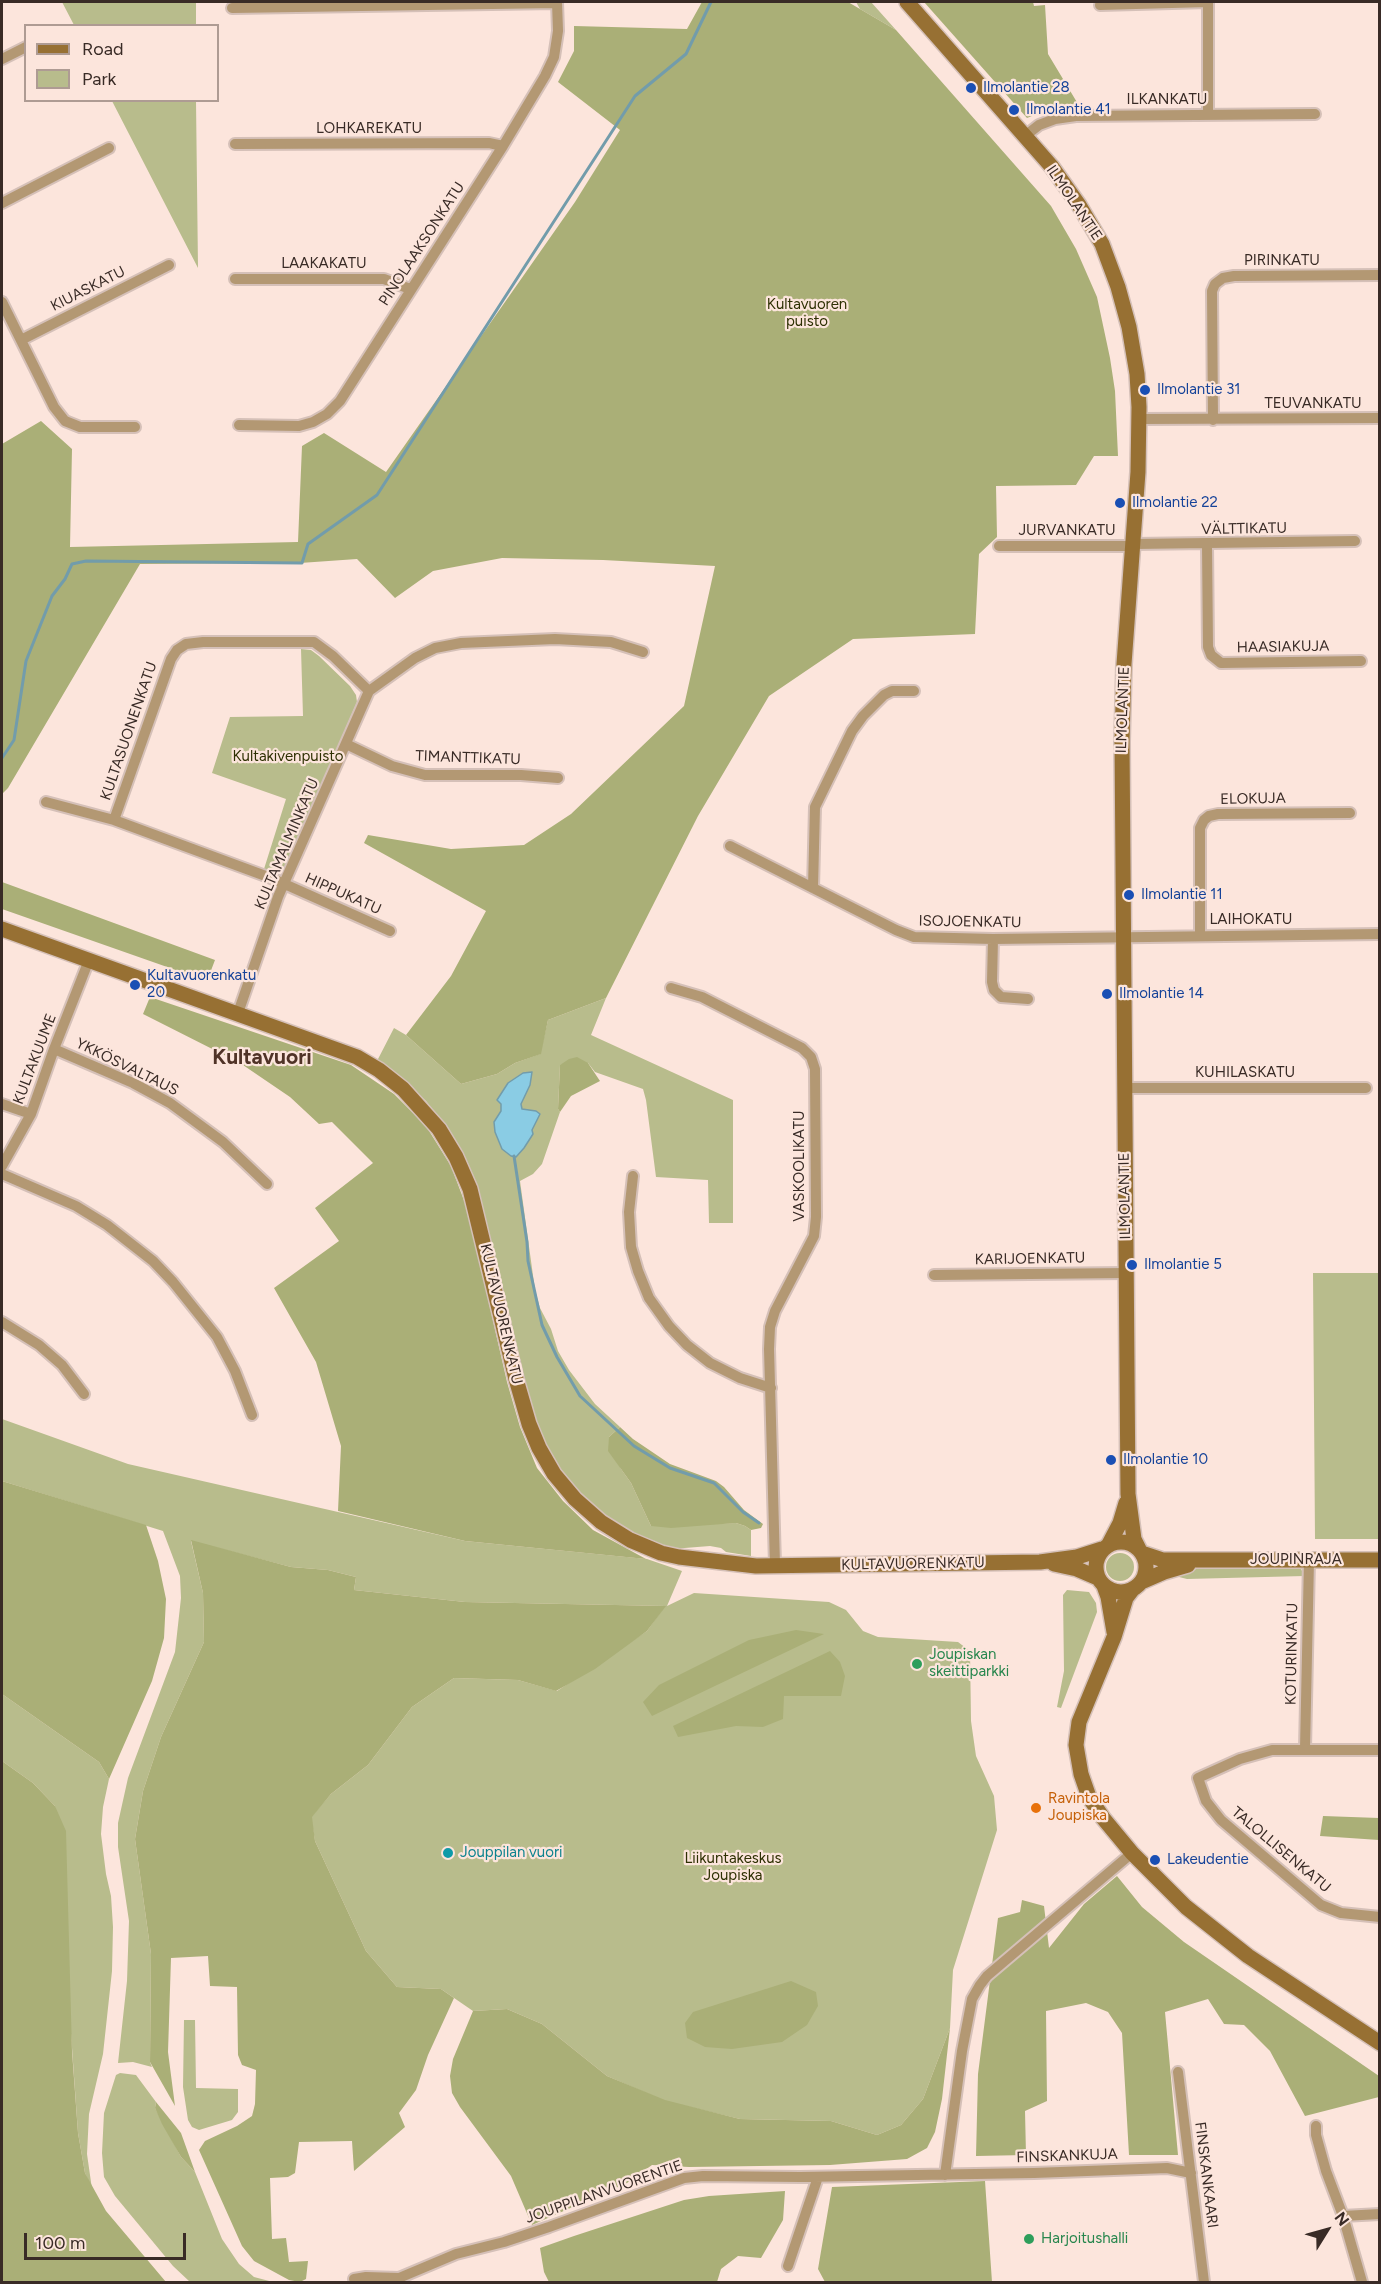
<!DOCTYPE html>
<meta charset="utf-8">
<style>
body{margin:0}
#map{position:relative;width:1381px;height:2284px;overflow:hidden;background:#fce5dc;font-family:Figtree,sans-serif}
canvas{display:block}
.frame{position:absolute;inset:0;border:3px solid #392b26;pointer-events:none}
.legend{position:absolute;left:24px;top:24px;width:195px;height:78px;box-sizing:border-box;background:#fce5dc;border:2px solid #ae9b93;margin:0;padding:8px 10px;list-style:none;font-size:18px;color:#392b26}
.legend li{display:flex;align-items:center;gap:12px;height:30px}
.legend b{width:30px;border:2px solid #ae9b93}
.north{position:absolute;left:1297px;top:2200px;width:60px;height:60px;-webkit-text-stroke:4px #fce5dc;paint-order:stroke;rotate:53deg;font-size:16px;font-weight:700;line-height:24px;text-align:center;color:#392b26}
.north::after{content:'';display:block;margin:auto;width:21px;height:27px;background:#392b26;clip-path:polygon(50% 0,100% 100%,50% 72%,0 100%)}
.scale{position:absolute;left:24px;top:2233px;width:162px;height:27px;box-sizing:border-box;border:3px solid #392b26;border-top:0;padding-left:8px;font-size:18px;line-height:21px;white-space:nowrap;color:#392b26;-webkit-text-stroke:4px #fce5dc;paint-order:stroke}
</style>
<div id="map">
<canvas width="1381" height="2284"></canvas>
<div class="frame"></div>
<ul class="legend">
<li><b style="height:8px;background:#977033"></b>Road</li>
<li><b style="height:16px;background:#b8bc8c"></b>Park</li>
</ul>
<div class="north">N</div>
<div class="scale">100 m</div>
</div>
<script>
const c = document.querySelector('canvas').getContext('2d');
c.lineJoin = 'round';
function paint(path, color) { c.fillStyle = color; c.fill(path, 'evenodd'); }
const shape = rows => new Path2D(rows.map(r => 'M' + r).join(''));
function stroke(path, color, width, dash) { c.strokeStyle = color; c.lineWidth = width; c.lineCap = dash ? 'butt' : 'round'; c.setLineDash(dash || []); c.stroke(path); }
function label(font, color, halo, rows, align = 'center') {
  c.font = font + ' Figtree,sans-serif'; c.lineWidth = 4.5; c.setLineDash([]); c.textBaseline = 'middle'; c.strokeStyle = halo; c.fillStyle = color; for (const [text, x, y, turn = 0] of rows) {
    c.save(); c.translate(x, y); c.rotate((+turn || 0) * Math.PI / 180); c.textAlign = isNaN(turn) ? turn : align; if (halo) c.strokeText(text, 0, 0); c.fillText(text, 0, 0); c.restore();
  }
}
const green = shape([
 [62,2,196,2,196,25,74,25],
 [856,2,871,2,896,30,860,9],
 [112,101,196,101,198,268],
 [301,649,311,650,319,656,350,686,356,695,357,702,288,861,283,870,278,872,264,869,286,799,212,773,230,717,303,716],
 [606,998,591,1035,733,1100,733,1223,709,1223,708,1180,656,1177,646,1100,643,1089,595,1072,588,1063,560,1065,558,1109,560,1112,542,1164,533,1174,520,1181,535,1290,540,1308,551,1329,558,1351,569,1370,595,1404,620,1427,609,1437,621,1469,631,1483,651,1526,736,1523,745,1526,751,1530,751,1556,726,1552,721,1548,710,1546,672,1549,632,1534,614,1523,576,1491,561,1472,547,1449,529,1405,480,1198,465,1158,451,1133,426,1101,399,1076,377,1061,394,1028,406,1035,461,1084,497,1074,515,1063,540,1054,548,1020],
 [1313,1273,1379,1273,1379,1539,1315,1539],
 [2,1419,128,1464,465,1541,647,1559,682,1571,667,1606,694,1593,829,1602,846,1610,863,1631,878,1637,958,1642,970,1651,971,1721,976,1756,994,1796,997,1830,953,1970,950,2028,923,2099,901,2125,877,2135,831,2121,740,2119,665,2101,607,2076,542,2024,507,2009,473,2011,441,1989,397,1987,366,1951,315,1841,311,1817,331,1794,368,1765,412,1707,454,1678,518,1680,557,1691,647,1631,665,1606,465,1602,354,1590,356,1577,328,1570,291,1567,191,1541,203,1593,204,1642,161,1737,143,1791,135,1839,151,1954,150,2062,152,2067,133,2062,118,2063,127,1981,129,1921,118,1847,118,1823,128,1778,175,1652,181,1598,180,1576,163,1531,2,1481],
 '1106 1567a14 14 0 1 1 28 0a14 14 0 1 1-28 0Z',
 [1300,1566,1304,1576,1187,1579,1171,1575,1200,1568],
 [1067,1590,1089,1592,1096,1603,1097,1612,1061,1708,1057,1707,1064,1671,1063,1595],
 [2,1694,99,1762,109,1779,103,1807,101,1834,106,1874,111,1896,113,1927,112,1971,103,2054,89,2114,87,2154,92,2189,85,2173,78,2133,55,1806,33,1783,2,1761],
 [184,2020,195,2020,196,2088,238,2089,238,2112,232,2120,199,2130,192,2127,188,2120,183,2087],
 [120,2073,136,2075,156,2102,155,2108,181,2157,195,2172,222,2239,239,2264,254,2277,273,2282,190,2282,173,2266,115,2196,104,2177,102,2153,104,2113,116,2075]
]);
const forest = shape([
 [702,2,848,2,896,30,1051,206,1076,249,1097,297,1110,358,1115,391,1118,456,1094,456,1076,485,996,486,997,537,979,554,975,634,853,639,769,696,698,816,606,998,548,1020,541,1054,515,1063,497,1074,461,1084,406,1035,451,976,486,911,364,843,368,835,451,849,524,845,571,814,684,706,715,566,603,560,502,558,433,571,395,598,357,559,300,563,140,564,8,788,2,794,2,444,41,421,72,449,70,547,298,542,302,446,324,433,386,472,575,202,620,130,558,82,574,51,574,26,687,29],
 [924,2,1033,2,1034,6,1045,5,1048,54,1078,104,1057,106,1027,118],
 [2,882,215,960,207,981,2,909],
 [150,997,351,1065,394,1094,426,1126,451,1166,468,1211,507,1382,520,1427,537,1468,563,1501,593,1530,646,1559,465,1541,338,1511,341,1446,316,1362,274,1288,339,1241,315,1208,373,1163,332,1122,319,1124,290,1097,240,1063,143,1014],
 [577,1057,588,1063,600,1081,571,1096,560,1112,558,1109,560,1065,569,1059],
 [620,1427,633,1439,670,1464,716,1481,724,1487,744,1510,763,1524,761,1528,751,1530,745,1526,736,1523,671,1528,651,1526,631,1483,608,1451,609,1437],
 [2,1481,146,1525,158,1561,166,1599,164,1638,152,1681,109,1779,99,1762,2,1694],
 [191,1540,291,1567,328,1570,356,1577,354,1590,465,1602,666,1606,647,1631,595,1669,556,1691,518,1680,454,1678,412,1707,368,1765,331,1794,312,1817,315,1841,366,1951,397,1987,441,1989,454,1998,428,2055,416,2090,399,2113,405,2127,354,2171,352,2141,299,2142,295,2173,288,2177,270,2178,272,2239,286,2238,289,2262,308,2261,306,2279,300,2282,289,2280,254,2261,242,2246,199,2150,205,2141,237,2126,252,2116,255,2104,256,2070,242,2065,238,2055,237,1987,210,1986,208,1956,171,1958,168,2052,175,2106,150,2062,151,1954,135,1839,143,1791,161,1737,204,1642,203,1593],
 [796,1630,824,1634,652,1716,643,1702,659,1685,749,1640],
 [830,1651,840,1662,845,1676,841,1696,784,1696,783,1719,763,1727,736,1726,678,1737,673,1726],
 [2,1761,33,1783,55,1806,66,1831,72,2051,78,2133,85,2173,106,2211,166,2282,2,2282],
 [1323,1816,1379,1818,1379,1840,1320,1836],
 [1117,1876,1142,1907,1184,1942,1379,2076,1379,2097,1305,2116,1270,2051,1244,2025,1224,2024,1208,1999,1165,2012,1178,2155,1129,2155,1122,2033,1108,2012,1086,2003,1046,2011,1047,2101,1025,2111,1026,2155,976,2156,978,2074,998,1918,1020,1912,1022,1900,1044,1906,1049,1948,1084,1904],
 [791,1981,816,1992,818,2006,807,2025,782,2042,732,2049,705,2047,687,2038,685,2023,693,2012],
 [507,2009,542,2024,607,2076,665,2100,740,2119,831,2121,877,2135,901,2125,923,2099,950,2028,942,2099,935,2132,927,2148,907,2159,830,2165,689,2167,652,2165,627,2183,532,2225,511,2176,460,2107,452,2093,450,2076,453,2059,473,2011],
 [156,2102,181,2133,195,2172,181,2157,162,2124,155,2108],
 [985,2181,992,2282,825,2282,818,2269,832,2187],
 [785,2191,783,2220,761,2258,738,2256,721,2269,717,2282,549,2282,544,2272,540,2248,574,2236,684,2200,709,2196]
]);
const water = shape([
 [532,1072,530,1085,521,1104,522,1109,536,1111,540,1114,532,1130,533,1134,524,1148,516,1157,511,1156,502,1149,495,1132,494,1122,501,1111,501,1104,497,1100,508,1083,523,1073,532,1072]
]);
const stream = shape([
 [2,758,14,740,26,661,52,596,65,579,72,564,86,561,302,563,308,544,377,495,635,96,686,54,711,2],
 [514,1156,527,1242,528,1261,542,1325,557,1357,580,1396,634,1446,670,1468,714,1483,743,1512,759,1523]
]);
const street = shape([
 [1208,2,1208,115],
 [1100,5,1208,2],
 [232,8,557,3],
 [2,59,26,47],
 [1025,136,1039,125,1055,119,1076,116,1315,114],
 [235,144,489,143,503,146],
 [2,203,109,148],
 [235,279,384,279,410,289],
 [2,302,54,407,65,421,80,427,135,427],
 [21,340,169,265],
 [1140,419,1380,418],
 [1213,420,1212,291,1215,284,1223,278,1234,276,1380,275],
 [239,425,299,426,313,422,327,414,340,401,503,146,545,76,554,57,558,31,557,2],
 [1134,544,1355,541],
 [1207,545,1208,647,1211,655,1221,663,1361,661],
 [999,546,1134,546],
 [346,744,392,766,425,775,521,775,558,778],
 [46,802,114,820,271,878,390,931],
 [114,820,171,659,177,650,186,644,203,642,314,642,333,656,369,691],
 [730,846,896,930,914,937,993,939,1380,934],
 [813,888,815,807,852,731,863,716,884,695,892,691,914,691],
 [1200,935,1200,828,1204,820,1209,816,1218,814,1350,813],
 [993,939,992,982,994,990,1001,997,1028,999],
 [671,988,702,997,802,1048,811,1057,815,1069,816,1217,814,1236,775,1311,770,1327,769,1349,775,1565],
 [238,1013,278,897,369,691,415,658,435,648,461,643,555,639,611,642,643,652],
 [54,1049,133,1083,170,1103,223,1142,267,1184],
 [1124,1088,1366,1088],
 [2,1104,31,1114],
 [2,1166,31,1114,54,1049,89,960],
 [2,1174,76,1206,107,1225,153,1261,173,1282,217,1337,235,1371,252,1415],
 [633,1176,629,1212,631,1247,638,1271,649,1298,669,1326,687,1345,710,1363,740,1378,771,1388],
 [934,1275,1126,1273],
 [2,1322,39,1345,62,1365,84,1394],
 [1305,1749,1309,1560],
 [1380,1750,1272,1750,1240,1759,1198,1778,1206,1801,1221,1820,1321,1905,1341,1913,1380,1917],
 [1178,2072,1204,2282],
 [1316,2126,1316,2135,1326,2171,1343,2216,1380,2214],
 [945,2175,962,2051,972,1999,980,1985,987,1976,1132,1853],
 [1343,2216,1362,2282],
 [788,2266,818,2177],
 [354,2279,366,2277,399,2278,456,2254,504,2242,549,2227,684,2178,703,2176,800,2177,1034,2173,1167,2168,1191,2173]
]);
const secondary = shape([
 [907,2,1052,167,1079,205,1102,244,1118,287,1129,327,1137,374,1139,407,1138,472,1124,664,1122,742,1128,1494,1134,1539,1139,1549],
 [2,929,357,1057,379,1070,403,1089,439,1129,456,1157,470,1189,516,1379,529,1424,539,1448,554,1474,575,1499,601,1522,630,1540,661,1553,679,1557,756,1566,1040,1562,1077,1557,1102,1549],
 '1096 1567a25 25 0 1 1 50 0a25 25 0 1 1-50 0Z',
 [1109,1544,1120,1523,1126,1503],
 [1142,1553,1163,1560,1380,1560],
 [1054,1564,1077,1569,1098,1578],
 [1141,1582,1164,1572,1188,1565],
 [1104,1586,1108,1597,1114,1632],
 [1133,1589,1126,1598,1114,1637,1079,1722,1076,1745,1081,1774,1089,1797,1103,1818,1132,1853,1186,1907,1248,1956,1380,2043]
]);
const markers = [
 [971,88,6,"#1a4fb4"],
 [1014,110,6,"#1a4fb4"],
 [1145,390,6,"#1a4fb4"],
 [1120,503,6,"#1a4fb4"],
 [1129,895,6,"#1a4fb4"],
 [135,985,6,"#1a4fb4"],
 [1107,994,6,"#1a4fb4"],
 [1132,1265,6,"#1a4fb4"],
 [1111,1460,6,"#1a4fb4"],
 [917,1664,6,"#2e9e5b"],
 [1036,1808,6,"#e8710a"],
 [448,1853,6,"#0f9aa8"],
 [1155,1860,6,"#1a4fb4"],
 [1029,2239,6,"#2e9e5b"]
];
const transitNames = [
 ["Ilmolantie 28",983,88],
 ["Ilmolantie 41",1026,110],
 ["Ilmolantie 31",1157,390],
 ["Ilmolantie 22",1132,503],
 ["Ilmolantie 11",1141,895],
 ["Kultavuorenkatu",147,976],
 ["20",147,993],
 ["Ilmolantie 14",1119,994],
 ["Ilmolantie 5",1144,1265],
 ["Ilmolantie 10",1123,1460],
 ["Lakeudentie",1167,1860]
];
const streetNames = [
 ["ILKANKATU",1167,100],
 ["LOHKAREKATU",369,129],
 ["ILMOLANTIE",1074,203,56],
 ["PINOLAAKSONKATU",422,244,-57],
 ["PIRINKATU",1282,261],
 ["LAAKAKATU",324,264],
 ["KIUASKATU",88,289,-27],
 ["TEUVANKATU",1313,404],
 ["VÄLTTIKATU",1244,529,-1],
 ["JURVANKATU",1067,531],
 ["HAASIAKUJA",1283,647,-1],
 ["ILMOLANTIE",1123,710,-88],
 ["KULTASUONENKATU",129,731,-71],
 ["TIMANTTIKATU",468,758,2],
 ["ELOKUJA",1253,799,-1],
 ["KULTAMALMINKATU",287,844,-67],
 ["HIPPUKATU",343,894,24],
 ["LAIHOKATU",1251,920],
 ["ISOJOENKATU",970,922,1],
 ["KULTAKUUME",35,1059,-69],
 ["YKKÖSVALTAUS",127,1067,26],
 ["KUHILASKATU",1245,1073],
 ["VASKOOLIKATU",800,1166,-90],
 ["ILMOLANTIE",1125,1196,-91],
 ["KARIJOENKATU",1030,1259,-1],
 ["KULTAVUORENKATU",501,1314,77],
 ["JOUPINRAJA",1296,1560],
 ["KULTAVUORENKATU",913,1564,-1],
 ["KOTURINKATU",1292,1654,-89],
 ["TALOLLISENKATU",1281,1850,40],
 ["FINSKANKUJA",1067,2156,-2],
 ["FINSKANKAARI",1206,2175,83],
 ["JOUPPILANVUORENTIE",604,2192,-19]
];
const parkNames = [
 ["Kultavuoren",807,305],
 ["puisto",807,322],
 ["Kultakivenpuisto",288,757],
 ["Liikuntakeskus",733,1859],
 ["Joupiska",733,1876]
];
const leisureNames = [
 ["Joupiskan",929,1655],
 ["skeittiparkki",929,1672],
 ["Harjoitushalli",1041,2239]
];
const foodNames = [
 ["Ravintola",1048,1799],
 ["Joupiska",1048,1816]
];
const cultureNames = [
 ["Jouppilan vuori",460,1853]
];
const districtNames = [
 ["Kultavuori",262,1058]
];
paint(green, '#b8bc8c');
paint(forest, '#aaaf77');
paint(water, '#8acce4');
stroke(water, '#729cab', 1.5);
stroke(stream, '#729cab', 3);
stroke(street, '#d5c0b8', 14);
stroke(secondary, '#d5c0b8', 18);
stroke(street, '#b39873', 10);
stroke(secondary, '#977033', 15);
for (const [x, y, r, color] of markers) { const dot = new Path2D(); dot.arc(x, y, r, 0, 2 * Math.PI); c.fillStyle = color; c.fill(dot); stroke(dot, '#fce5dc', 2); }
label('15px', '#164399', '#fce5dc', transitNames, 'left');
label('15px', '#392b26', '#fce5dc', streetNames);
label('15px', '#2e3003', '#fce5dc', parkNames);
label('15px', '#27864d', '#fce5dc', leisureNames, 'left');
label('15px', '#c56008', '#fce5dc', foodNames, 'left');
label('15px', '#0d838f', '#fce5dc', cultureNames, 'left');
label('bold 21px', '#503327', '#fce5dc', districtNames);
</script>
